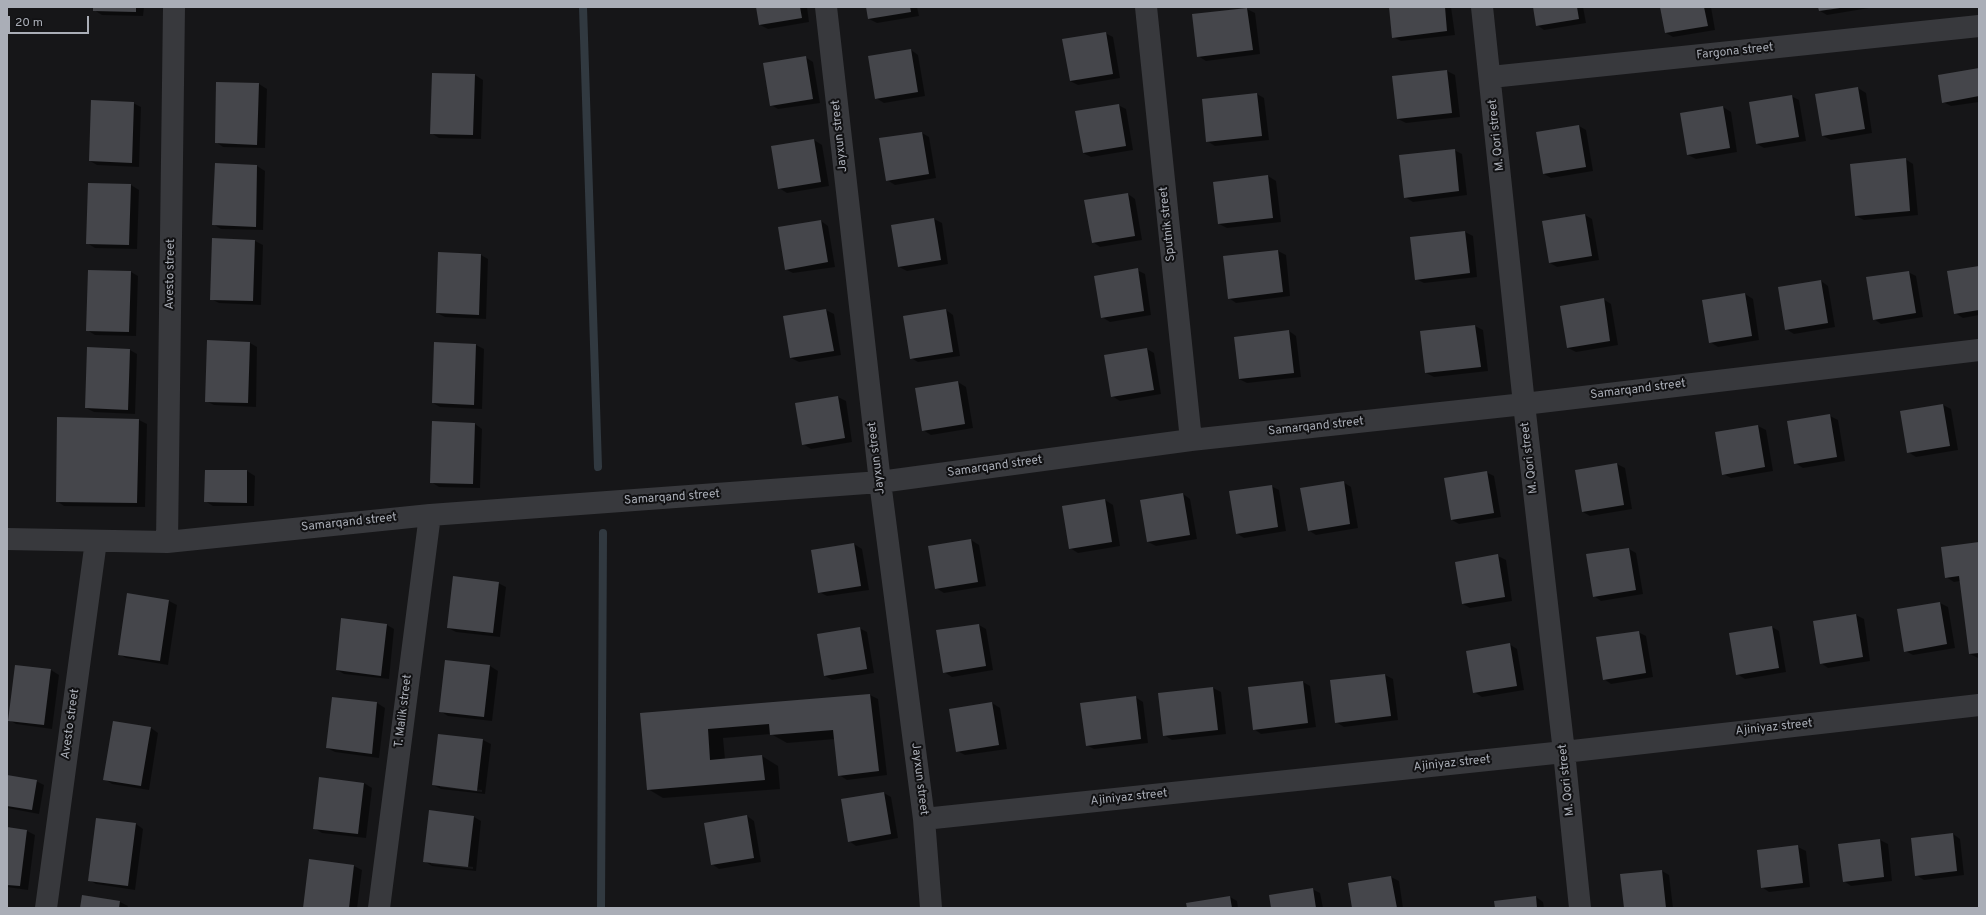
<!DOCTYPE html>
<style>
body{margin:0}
#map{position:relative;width:1986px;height:915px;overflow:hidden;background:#161618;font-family:Overpass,sans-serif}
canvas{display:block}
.frame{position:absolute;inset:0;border:8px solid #aaaeb7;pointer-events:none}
.scale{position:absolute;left:8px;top:16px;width:81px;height:18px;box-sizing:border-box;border:2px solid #aaaeb7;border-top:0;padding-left:5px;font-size:12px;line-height:14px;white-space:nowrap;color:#aaaeb7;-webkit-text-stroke:3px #111113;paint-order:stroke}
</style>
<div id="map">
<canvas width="1986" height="915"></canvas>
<div class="frame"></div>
<div class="scale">20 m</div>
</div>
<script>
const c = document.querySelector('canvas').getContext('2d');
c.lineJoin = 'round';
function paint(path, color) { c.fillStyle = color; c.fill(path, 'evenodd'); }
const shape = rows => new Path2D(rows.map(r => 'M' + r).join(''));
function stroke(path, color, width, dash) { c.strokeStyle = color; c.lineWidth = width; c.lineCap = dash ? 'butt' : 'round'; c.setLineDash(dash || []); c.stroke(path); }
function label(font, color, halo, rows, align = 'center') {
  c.font = font + ' Overpass,sans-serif'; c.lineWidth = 4; c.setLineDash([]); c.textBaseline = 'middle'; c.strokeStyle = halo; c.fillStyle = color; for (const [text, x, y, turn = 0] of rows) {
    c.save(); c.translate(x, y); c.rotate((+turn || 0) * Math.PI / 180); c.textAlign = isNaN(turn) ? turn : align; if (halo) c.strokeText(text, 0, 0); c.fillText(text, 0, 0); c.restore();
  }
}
const shadow = shape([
 [94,7,144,7,143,16,102,15,94,10],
 [757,7,807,7,809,22,768,29,760,25],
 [867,7,917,7,919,16,877,23,869,19],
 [1390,7,1451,7,1455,35,1401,41,1393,37],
 [1534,7,1583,7,1586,23,1544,30,1537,25],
 [1661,7,1711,7,1715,30,1673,37,1666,33],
 [1819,7,1869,7,1869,8,1827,15,1820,11],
 [1247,9,1255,13,1260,54,1206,61,1198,56,1193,15],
 [1105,33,1113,37,1120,78,1078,85,1070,81],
 [911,50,918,55,925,96,884,103,876,98],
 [805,57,813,62,820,103,778,109,771,105],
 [1979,69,1979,102,1951,106,1943,102],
 [1447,71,1455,75,1460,117,1406,123,1398,119],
 [433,74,475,75,483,80,481,139,439,138,431,133],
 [259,84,267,89,265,148,223,147,216,142],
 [1858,88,1866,93,1872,133,1831,140,1823,136],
 [1257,94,1264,98,1269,140,1215,146,1207,141],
 [1791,96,1799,100,1806,141,1764,148,1757,144],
 [133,103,141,107,139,167,97,165,90,161],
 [1118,105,1126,109,1133,150,1091,157,1083,153],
 [1723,107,1731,112,1737,152,1696,159,1688,155],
 [1579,126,1586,130,1593,171,1551,178,1544,174],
 [922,133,929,137,936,178,895,185,887,180],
 [814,140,822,145,829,186,787,193,779,188],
 [1454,150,1462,154,1467,195,1413,202,1405,197],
 [1905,159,1913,164,1918,215,1864,220,1856,216],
 [216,164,257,166,265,171,263,230,221,229,213,224],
 [1268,176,1276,181,1281,222,1227,228,1219,224,1214,183],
 [89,184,131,185,139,190,137,249,95,248,87,243],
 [1128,194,1135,199,1142,240,1100,247,1093,242],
 [1585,215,1592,219,1599,260,1557,267,1550,263],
 [934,219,942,223,948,264,907,271,899,267],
 [821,221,828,226,835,267,793,273,785,269],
 [1465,232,1473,236,1477,277,1424,283,1416,279],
 [213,239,255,241,263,245,261,305,219,303,211,299],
 [1278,251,1286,255,1290,296,1236,303,1229,298],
 [481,255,488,259,486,319,445,317,437,313],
 [1979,267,1979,315,1963,318,1955,313],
 [1137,270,1145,274,1151,315,1110,322,1102,317],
 [131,272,138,276,136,336,95,335,87,330],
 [1908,272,1916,276,1923,317,1881,324,1874,319],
 [1821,281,1828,286,1835,327,1794,334,1786,329],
 [1745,294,1753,299,1759,340,1718,347,1710,342],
 [1603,299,1611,304,1618,345,1576,352,1568,348],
 [826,310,834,314,841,355,799,362,791,358,784,317],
 [946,310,953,315,960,356,918,362,911,358],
 [1475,326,1483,330,1488,371,1434,377,1426,373,1421,332],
 [1289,331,1296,336,1301,377,1247,383,1239,379],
 [250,343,257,347,256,407,214,405,206,401],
 [435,343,476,345,484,349,482,409,440,407,433,403],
 [1147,349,1154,353,1161,394,1120,401,1112,396],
 [130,350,137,354,135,414,94,412,86,408],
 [958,382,966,387,973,428,931,435,923,430],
 [838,397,846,401,852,442,811,449,803,444],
 [1943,405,1951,409,1958,450,1916,457,1908,452,1902,412],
 [1830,416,1838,420,1845,461,1803,468,1795,463],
 [139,420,147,424,145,507,64,506,57,501],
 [475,424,482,429,480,488,439,487,431,482],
 [1758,426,1766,430,1773,471,1731,478,1723,474],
 [1617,464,1625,468,1632,509,1590,516,1583,512,1576,470],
 [206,471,247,471,255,476,254,506,213,506,205,501],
 [1486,472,1494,476,1501,517,1459,524,1452,520],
 [1343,482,1351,487,1358,528,1316,535,1308,530],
 [1271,486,1279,490,1286,531,1244,538,1236,533],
 [1183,494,1190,499,1197,539,1156,546,1148,542],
 [1105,500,1113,505,1120,546,1078,553,1070,548],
 [971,540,979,545,986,586,944,593,936,588],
 [1979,543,1979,658,1978,658,1970,654,1960,581,1954,582,1946,577],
 [854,544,862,549,869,590,827,596,819,592],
 [1629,549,1636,553,1643,594,1601,601,1594,596],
 [1498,556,1506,560,1512,601,1470,608,1463,604],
 [498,583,506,587,500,637,456,632,448,628],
 [169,601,177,605,168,665,126,658,119,654],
 [1940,603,1948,607,1955,648,1913,655,1905,651],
 [1856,615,1864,619,1870,661,1828,668,1821,663],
 [387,625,394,629,389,679,344,674,337,670],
 [979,625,986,629,993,670,952,677,944,672],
 [1772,627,1779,631,1786,672,1745,679,1737,674],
 [859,628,867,632,874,673,832,680,825,676],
 [1638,632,1646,636,1653,677,1611,684,1604,679],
 [1509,644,1517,649,1524,690,1482,697,1474,692],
 [446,661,490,666,498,671,492,721,448,716,440,711],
 [16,666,51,670,59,675,52,729,16,724,9,720],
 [1385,675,1393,679,1398,720,1344,727,1336,722],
 [1303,682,1310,686,1316,727,1261,734,1254,729],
 [1213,688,1221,692,1226,734,1172,740,1164,735],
 [870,695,878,699,887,775,847,780,839,775,835,739,787,743,771,734,723,738,725,759,762,756,778,766,780,789,663,798,648,789,641,714],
 [1135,697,1143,702,1148,743,1094,749,1086,745],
 [333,698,377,703,385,708,379,758,335,752,327,748],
 [992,703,1000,708,1007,749,965,755,957,751],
 [114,722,151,728,158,733,149,790,112,784,105,779],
 [483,740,491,744,485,794,441,789,433,785],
 [440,785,482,790,482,792,440,787],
 [7,776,36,781,44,785,39,814,7,808],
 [364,783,372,788,366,838,322,833,314,828],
 [884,793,891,797,898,838,856,846,849,841],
 [747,816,754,821,761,862,719,869,712,864],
 [474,817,481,821,476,871,432,866,424,861],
 [431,862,473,867,473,869,431,864],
 [136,824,143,829,135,890,96,884,89,880],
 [7,828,27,831,35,835,28,890,7,887],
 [1953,834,1960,839,1964,875,1924,880,1916,875],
 [1880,840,1888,844,1892,881,1851,886,1844,881],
 [1798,847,1806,851,1810,887,1769,892,1762,887],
 [354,866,362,870,357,908,304,908],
 [1662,871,1669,875,1673,908,1625,908],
 [1391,877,1399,881,1403,908,1354,908,1350,884],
 [1312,889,1320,893,1323,908,1272,908],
 [83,896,120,902,128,906,127,908,81,908],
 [1230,897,1237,901,1238,908,1188,908],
 [1536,897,1543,902,1544,908,1496,908]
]);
const stream = shape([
 [583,7,598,467],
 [601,908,603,533]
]);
const building = shape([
 [93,7,136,7,136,12,93,11],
 [756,7,800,7,802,18,759,25],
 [866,7,910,7,911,12,868,19],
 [1389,7,1445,7,1447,31,1392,38],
 [1533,7,1577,7,1579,19,1536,26],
 [1660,7,1704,7,1708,26,1665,33],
 [1818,7,1840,7,1840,8,1819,11],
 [1247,8,1253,50,1197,57,1192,14],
 [1106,32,1113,74,1070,81,1062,39],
 [911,49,918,92,875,99,868,56],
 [806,56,813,99,770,106,763,63],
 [1979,68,1979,96,1942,103,1938,75],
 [1447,70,1452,113,1397,119,1392,76],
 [432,73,475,74,473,135,430,134],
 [216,82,259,83,257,145,215,143],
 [1858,87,1865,129,1822,136,1815,94],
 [1257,93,1262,136,1206,142,1202,99],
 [1792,95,1799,137,1756,144,1749,102],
 [91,100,134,102,132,163,89,161],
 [1119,104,1126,146,1083,153,1075,111],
 [1723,106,1730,148,1687,155,1680,113],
 [1579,125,1586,167,1543,174,1536,132],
 [922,132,929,174,886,181,879,138],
 [814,139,821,182,778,189,771,146],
 [1455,149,1459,191,1404,198,1399,155],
 [1906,158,1910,211,1855,216,1850,164],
 [215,163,257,165,256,227,212,225],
 [1268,175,1273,218,1218,224,1213,182],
 [88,183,131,184,129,245,86,244],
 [1128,193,1135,236,1092,243,1084,200],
 [1585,214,1592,256,1549,263,1542,221],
 [934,218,941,260,898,267,891,225],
 [821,220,828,262,785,270,778,227],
 [1465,231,1470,273,1415,280,1410,237],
 [212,238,255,240,253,301,210,300],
 [1278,250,1283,292,1228,299,1223,256],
 [438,252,481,254,479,315,436,313],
 [1979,266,1979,310,1954,314,1947,271],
 [1138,268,1144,311,1101,318,1094,276],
 [88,270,131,271,129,332,86,331],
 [1909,271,1916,313,1873,320,1866,277],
 [1821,280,1828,323,1785,330,1778,287],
 [1745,293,1752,336,1709,343,1702,300],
 [1604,298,1610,341,1567,348,1560,306],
 [826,309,834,351,790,358,783,316],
 [946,309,953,352,910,359,903,316],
 [1475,325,1481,367,1425,373,1420,331],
 [1289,330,1294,373,1239,379,1234,337],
 [207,340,250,342,248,403,205,402],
 [434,342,476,344,474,405,432,403],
 [87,347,130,349,128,410,85,408],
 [1147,348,1154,390,1111,397,1104,355],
 [958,381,965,424,922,431,915,388],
 [838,396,845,438,802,445,795,403],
 [1943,404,1950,446,1907,453,1900,411],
 [1830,414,1837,457,1794,464,1787,421],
 [57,417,139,419,137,503,56,502],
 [432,421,475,423,473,484,430,483],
 [1758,425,1765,467,1722,475,1715,432],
 [1617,463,1624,505,1582,512,1575,470],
 [205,470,247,470,247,503,204,502],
 [1487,471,1494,513,1451,520,1444,478],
 [1344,481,1350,524,1308,531,1300,488],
 [1272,485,1278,527,1236,534,1229,491],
 [1183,493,1190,535,1147,542,1140,500],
 [1105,499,1112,542,1069,549,1062,506],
 [971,539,978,582,935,589,928,546],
 [1979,542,1979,653,1969,654,1959,576,1945,578,1941,547],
 [854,543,861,586,818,593,811,550],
 [1629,548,1636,590,1593,597,1586,554],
 [1498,554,1505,597,1462,604,1455,562],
 [453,576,499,582,493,633,447,628],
 [127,593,169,600,160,661,118,655],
 [1940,602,1947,644,1904,652,1897,609],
 [1856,614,1863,657,1820,664,1813,621],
 [341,618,387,624,381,676,336,670],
 [979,624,986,666,943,673,936,630],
 [1772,626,1779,668,1736,675,1729,633],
 [860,627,867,669,824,676,817,634],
 [1639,631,1646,673,1603,680,1596,637],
 [1510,643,1517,686,1473,693,1466,651],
 [445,660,490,665,484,717,439,712],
 [15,665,51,669,44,725,8,721],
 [1385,674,1391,716,1335,723,1330,680],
 [1303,681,1308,723,1253,730,1248,687],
 [1213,687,1218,730,1163,736,1158,693],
 [870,694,879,771,838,776,833,730,770,735,769,724,708,729,710,760,762,755,765,780,647,790,640,713],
 [1136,696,1141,739,1086,746,1080,703],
 [332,697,377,702,372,754,326,748],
 [992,702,999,745,956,752,949,709],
 [113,721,151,727,141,786,103,780],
 [438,734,483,739,477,791,432,785],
 [7,775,37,780,32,810,7,806],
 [319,777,364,783,358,834,313,829],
 [884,792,891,834,848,842,841,799],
 [429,810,474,816,468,867,423,862],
 [747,815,754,858,711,865,704,823],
 [96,818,136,823,128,886,88,881],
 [7,827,27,830,20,886,7,885],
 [1953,833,1957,871,1915,876,1911,838],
 [1880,839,1884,877,1843,882,1838,844],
 [1798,845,1803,883,1761,888,1757,850],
 [309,859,354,865,349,908,303,908],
 [1662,870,1666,908,1624,908,1620,874],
 [1391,876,1397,908,1352,908,1348,883],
 [1313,888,1316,908,1271,908,1269,895],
 [82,895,120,901,119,908,80,908],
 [1230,896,1232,908,1187,908,1186,903],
 [1536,896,1537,908,1495,908,1494,901]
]);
const street = shape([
 [826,7,880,482,924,819,931,908],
 [1146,7,1191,440],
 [1482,7,1524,404,1564,752,1580,908],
 [1491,77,1979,26],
 [7,539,167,542,430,515,880,482,1191,440,1524,404,1979,350],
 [167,542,174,7],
 [924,819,1564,752,1979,705],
 [46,908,96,541],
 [379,908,430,515]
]);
const streetNames = [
 ["Fargona street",1735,52,-6],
 ["M. Qori street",1497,135,-96],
 ["Jayxun street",840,136,-96],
 ["Sputnik street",1168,224,-96],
 ["Avesto street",171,274,-89],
 ["Samarqand street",1638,390,-7],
 ["Samarqand street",1316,427,-6],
 ["Jayxun street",877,458,-97],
 ["M. Qori street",1530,458,-97],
 ["Samarqand street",995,467,-8],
 ["Samarqand street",672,498,-4],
 ["Samarqand street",349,523,-6],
 ["T. Malik street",404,711,-83],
 ["Avesto street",71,724,-82],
 ["Ajiniyaz street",1774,728,-6],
 ["Ajiniyaz street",1452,764,-6],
 ["Jayxun street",919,779,83],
 ["M. Qori street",1567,780,-96],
 ["Ajiniyaz street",1129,798,-6]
];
paint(shadow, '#0007');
stroke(stream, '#313940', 8);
paint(building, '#45464b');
stroke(street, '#38393d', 22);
label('12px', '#aaaeb7', '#111113', streetNames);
</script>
